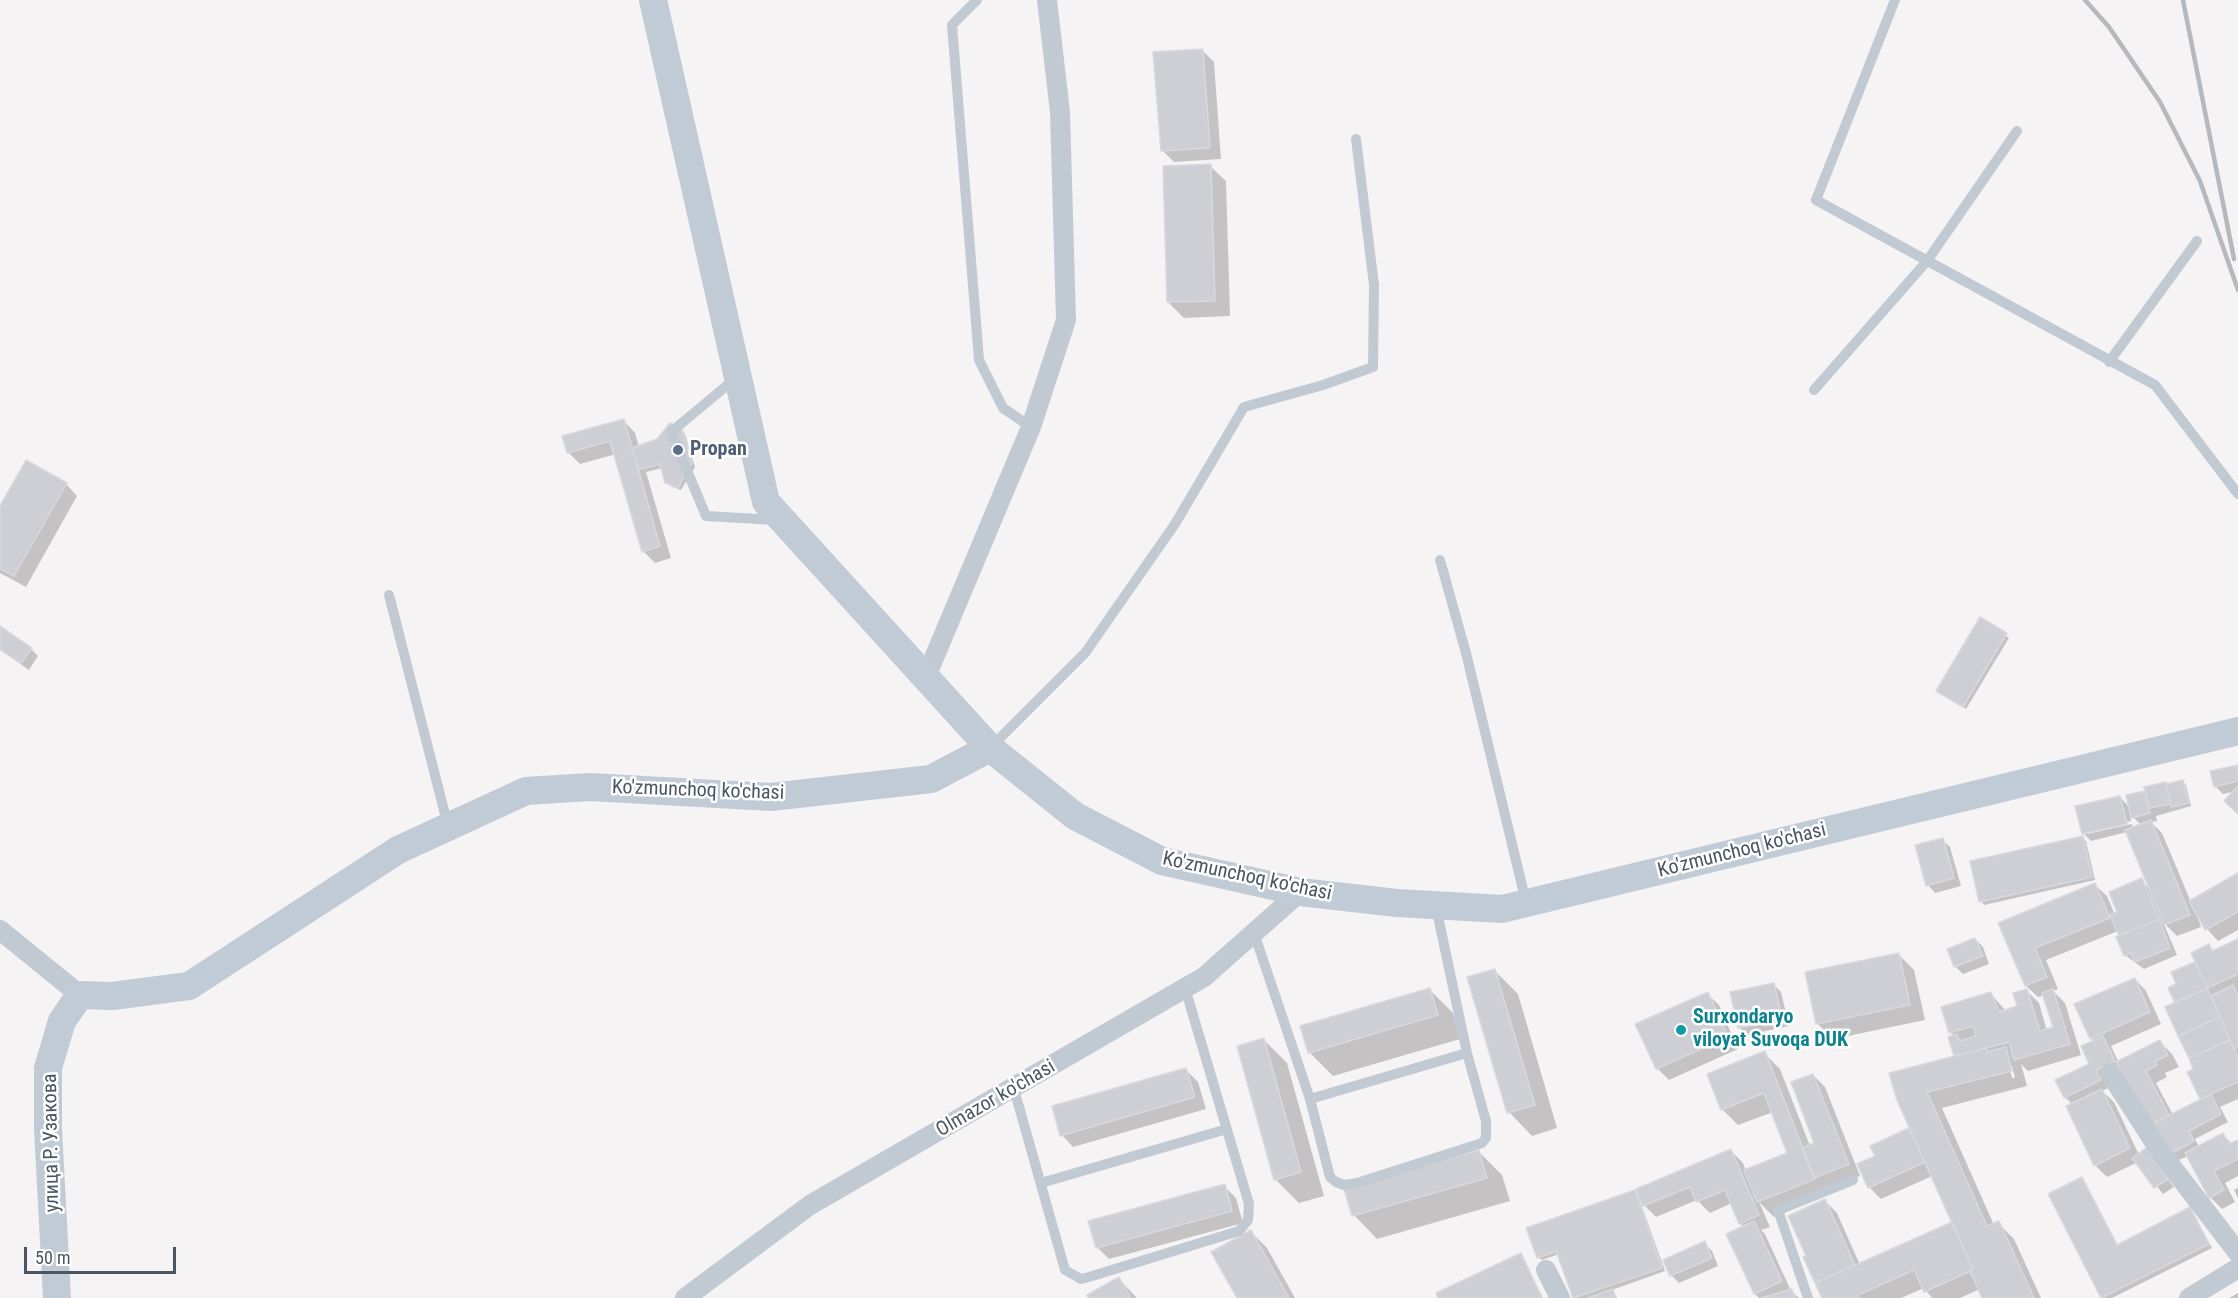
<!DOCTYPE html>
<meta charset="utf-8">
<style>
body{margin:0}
#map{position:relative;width:2238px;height:1298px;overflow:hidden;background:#f5f3f3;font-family:"Roboto Condensed",sans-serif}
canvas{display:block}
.scale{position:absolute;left:24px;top:1247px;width:152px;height:27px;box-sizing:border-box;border:3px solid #4a5661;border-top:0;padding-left:8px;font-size:18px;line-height:21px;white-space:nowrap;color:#4a5661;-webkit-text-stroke:4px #fff;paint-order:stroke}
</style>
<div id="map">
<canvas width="2238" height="1298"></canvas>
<div class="scale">50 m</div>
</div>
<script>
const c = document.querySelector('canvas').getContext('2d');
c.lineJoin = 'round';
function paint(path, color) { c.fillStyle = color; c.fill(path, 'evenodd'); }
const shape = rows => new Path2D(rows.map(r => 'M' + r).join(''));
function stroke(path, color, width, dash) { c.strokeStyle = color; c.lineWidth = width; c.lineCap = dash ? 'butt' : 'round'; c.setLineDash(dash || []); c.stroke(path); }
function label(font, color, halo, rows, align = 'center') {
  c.font = font + ' "Roboto Condensed",sans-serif'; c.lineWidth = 5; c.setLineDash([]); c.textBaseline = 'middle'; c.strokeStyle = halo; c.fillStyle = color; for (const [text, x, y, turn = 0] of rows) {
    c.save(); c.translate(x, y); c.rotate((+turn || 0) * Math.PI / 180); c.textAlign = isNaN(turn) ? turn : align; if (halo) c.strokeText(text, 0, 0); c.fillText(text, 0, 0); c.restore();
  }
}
const shadow = shape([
 [1202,50,1214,62,1221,159,1174,162,1162,150],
 [1210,166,1226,181,1230,316,1184,318,1168,302],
 [624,421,635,433,639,447,681,430,685,434,695,467,681,490,670,486,666,482,662,468,646,472,671,558,655,563,643,551,616,454,580,464,568,452],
 [66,484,77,496,26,587,0,573,0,509],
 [1981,619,2009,638,1966,709,1938,691],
 [0,628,31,649,38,656,29,670,0,650],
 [2238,766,2238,813,2236,791,2223,794,2215,786],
 [2183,782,2186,785,2191,806,2156,816,2157,821,2151,822,2162,833,2191,902,2238,875,2238,930,2218,941,2207,929,2198,915,2197,916,2201,927,2177,936,2163,922,2177,955,2144,969,2125,955,2118,931,2046,960,2058,989,2053,991,2065,1003,2081,1055,2028,1071,2021,1064,2027,1086,1942,1108,1994,1225,1998,1223,2014,1239,2041,1298,1984,1298,1980,1289,1960,1298,1932,1298,1924,1288,1901,1298,1823,1298,1805,1258,1808,1257,1825,1201,1837,1213,1860,1265,1954,1223,1932,1176,1881,1199,1869,1187,1877,1157,1872,1146,1911,1129,1898,1099,1956,1057,1950,1038,1954,1036,1950,1032,1990,993,2006,1011,2019,1007,2027,991,2039,1003,2047,1031,2055,1028,2045,995,2038,997,2026,986,2000,923,2095,885,2107,896,2115,915,2119,913,2141,880,2151,890,2127,832,2091,841,2083,833,2120,797,2130,808,2128,796],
 [2130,814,2141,825,2133,829,2132,824,2087,834,2087,831,2131,821],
 [2009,1066,2012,1066,2015,1078,2012,1078],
 [2082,837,2086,841,2095,880,1984,905,1981,901],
 [1942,840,1950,847,1961,886,1935,893,1928,885],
 [1975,939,1983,947,1989,964,1963,974,1956,967,1949,950],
 [2238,942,2238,1099,2220,1107,2228,1122,2195,1139,2199,1147,2223,1135,2232,1144,2238,1141,2238,1176,2225,1183,2235,1202,2222,1209,2210,1197,2188,1156,2179,1160,2172,1153,2150,1124,2121,1069,2103,1077,2108,1088,2102,1091,2114,1102,2139,1155,2146,1150,2174,1187,2163,1194,2138,1162,2107,1177,2095,1165,2072,1104,2065,1097,2091,1065,2094,1041,2091,1038,2135,979,2146,991,2161,1024,2111,1046,2119,1063,2160,1042,2172,1054,2179,1067,2165,1073,2167,1077,2156,1083,2173,1115,2203,1100,2177,1003,2178,985,2173,973,2197,962,2208,946,2214,951],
 [1898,954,1914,970,1925,1020,1833,1039,1817,1023],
 [1495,971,1518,994,1557,1128,1532,1136,1509,1112],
 [1774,985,1781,992,1789,1026,1747,1035,1739,1027],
 [1430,990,1453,1013,1460,1039,1333,1076,1309,1052],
 [1707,994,1719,1005,1738,1049,1669,1080,1657,1068],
 [1264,1040,1287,1063,1324,1196,1299,1203,1275,1179],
 [1764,1053,1780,1069,1810,1146,1816,1144,1813,1075,1825,1087,1860,1176,1827,1189,1829,1194,1774,1217,1759,1202,1770,1227,1761,1230,1765,1234,1791,1291,1799,1298,1759,1298,1755,1294,1728,1235,1744,1227,1740,1223,1732,1203,1710,1213,1697,1200,1656,1217,1640,1201,1665,1271,1612,1290,1617,1298,1574,1298,1559,1254,1542,1260,1538,1257,1634,1191,1642,1199,1731,1151,1743,1163,1746,1171,1789,1154,1773,1112,1738,1125,1722,1109],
 [1186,1070,1198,1082,1206,1109,1073,1147,1062,1135],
 [1479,1152,1502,1175,1510,1201,1377,1239,1354,1215],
 [2082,1179,2118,1246,2190,1209,2212,1248,2112,1298,2103,1298,2050,1195],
 [1224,1186,1236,1198,1243,1223,1109,1259,1097,1247],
 [2238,1188,2238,1198,2234,1190],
 [1251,1232,1267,1248,1295,1298,1239,1298],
 [1704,1243,1712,1251,1718,1266,1679,1283,1671,1275],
 [1521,1255,1543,1298,1440,1298],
 [1119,1279,1137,1298,1091,1298],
 [2238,1293,2238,1298,2229,1298]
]);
const building = shape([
 [1203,49,1210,148,1161,151,1153,52,1203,49],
 [1211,164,1215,301,1167,302,1163,166,1211,164],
 [624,419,660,546,642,552,610,441,567,453,562,436,624,419],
 [670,423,682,429,692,463,678,488,665,483,660,464,638,470,632,448,657,439,670,423],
 [26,460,67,483,14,576,0,569,0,506,26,460],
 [1980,617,2007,633,1963,707,1936,691,1980,617],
 [0,626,32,648,21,663,0,649,0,626],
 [2238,765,2238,781,2214,787,2210,771,2238,765],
 [2183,780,2189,803,2171,807,2166,784,2183,780],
 [2166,782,2170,804,2149,808,2144,787,2166,782],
 [2238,786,2238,814,2224,801,2238,786],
 [2145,791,2150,813,2131,818,2126,795,2145,791],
 [2120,796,2127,824,2082,834,2075,806,2120,796],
 [2151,820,2190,915,2164,925,2125,830,2151,820],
 [2083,836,2092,877,1979,902,1970,861,2083,836],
 [1943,838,1954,878,1926,886,1915,845,1943,838],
 [2238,873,2238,912,2205,930,2189,901,2238,873],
 [2142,878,2159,919,2119,936,2110,915,2117,912,2109,892,2142,878],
 [2095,883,2110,918,2035,948,2047,977,2025,986,1998,923,2095,883],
 [2159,919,2170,948,2135,962,2131,953,2124,956,2116,937,2159,919],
 [1975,938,1983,956,1954,967,1947,949,1975,938],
 [2238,939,2238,974,2207,988,2191,953,2209,944,2212,951,2238,939],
 [1899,953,1910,1005,1816,1024,1805,972,1899,953],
 [2195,962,2207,988,2175,1003,2168,988,2176,984,2171,972,2195,962],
 [1495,969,1535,1105,1507,1113,1467,977,1495,969],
 [2135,978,2150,1012,2090,1039,2074,1004,2135,978],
 [1774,983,1782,1019,1738,1028,1730,992,1774,983],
 [2233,985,2238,996,2238,1047,2234,1049,2211,996,2233,985],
 [1430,988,1438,1015,1308,1053,1300,1026,1430,988],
 [2207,988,2220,1017,2178,1036,2165,1007,2207,988],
 [2027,989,2040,1031,2053,1027,2042,993,2053,989,2070,1044,2014,1060,2009,1042,1954,1056,1948,1037,1957,1034,1960,1041,1976,1036,1973,1026,1949,1033,1941,1007,1991,992,1999,1012,2017,1006,2013,993,2027,989],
 [1708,992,1728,1037,1656,1069,1635,1024,1708,992],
 [2220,1017,2230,1040,2189,1058,2178,1036,2220,1017],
 [2103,1036,2115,1061,2096,1070,2101,1080,2064,1098,2055,1080,2089,1064,2081,1046,2103,1036],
 [1264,1038,1301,1172,1274,1180,1237,1046,1264,1038],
 [2160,1040,2168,1055,2155,1061,2157,1065,2146,1071,2169,1115,2149,1125,2116,1062,2160,1040],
 [2230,1040,2238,1057,2238,1082,2200,1099,2187,1072,2193,1069,2189,1058,2230,1040],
 [2006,1047,2012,1071,1927,1092,1987,1226,1999,1221,2034,1298,1982,1298,1970,1271,1973,1270,1897,1100,1889,1073,1986,1048,1987,1052,2006,1047],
 [1765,1051,1815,1179,1757,1202,1744,1170,1787,1153,1764,1093,1721,1110,1707,1074,1765,1051],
 [1186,1068,1195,1097,1060,1136,1052,1106,1186,1068],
 [1813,1074,1849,1164,1814,1178,1802,1148,1814,1143,1791,1082,1813,1074],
 [2102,1089,2130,1148,2094,1166,2066,1106,2102,1089],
 [2211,1094,2221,1114,2189,1131,2194,1141,2170,1154,2154,1123,2211,1094],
 [1909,1128,1925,1162,1868,1188,1857,1164,1875,1156,1870,1146,1909,1128],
 [2223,1133,2229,1144,2238,1140,2238,1159,2214,1171,2224,1190,2209,1198,2185,1153,2223,1133],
 [2146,1148,2168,1179,2154,1188,2132,1158,2146,1148],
 [1731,1149,1759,1215,1739,1224,1725,1190,1696,1202,1690,1187,1643,1206,1636,1189,1731,1149],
 [1479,1150,1487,1178,1352,1216,1344,1189,1479,1150],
 [2082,1177,2117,1245,2190,1207,2209,1244,2101,1298,2048,1194,2082,1177],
 [1225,1184,1232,1211,1096,1248,1088,1221,1225,1184],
 [1635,1190,1662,1268,1573,1298,1556,1251,1537,1258,1526,1228,1635,1190],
 [1825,1199,1855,1265,1815,1283,1803,1257,1806,1256,1788,1216,1825,1199],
 [1754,1221,1782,1281,1754,1294,1726,1234,1754,1221],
 [1952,1222,1973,1270,1924,1292,1914,1270,1858,1295,1859,1298,1822,1298,1815,1283,1952,1222],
 [1251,1230,1289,1298,1237,1298,1211,1252,1251,1230],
 [1705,1241,1712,1258,1670,1276,1663,1260,1705,1241],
 [1521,1253,1542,1298,1438,1298,1436,1293,1521,1253],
 [1119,1277,1131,1298,1089,1298,1087,1295,1119,1277],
 [1613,1289,1616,1298,1588,1298,1613,1289],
 [1792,1289,1795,1298,1761,1298,1792,1289]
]);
const lane = shape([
 [977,0,952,25,979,360,1003,408,1031,427],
 [1895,0,1816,200,2155,385,2238,494],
 [2109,362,2197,241],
 [736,378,671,432,706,516,776,520],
 [1814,390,1927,261,2017,131],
 [1440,560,1466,653,1526,902],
 [389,595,448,826],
 [990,748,1085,653,1175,524,1244,407,1323,385,1373,367,1374,285,1356,139],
 [1254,933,1310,1099,1330,1177,1336,1182,1344,1185,1357,1183,1482,1143,1486,1138,1486,1121,1467,1053,1436,907],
 [1014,1089,1065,1270,1081,1279,1089,1277,1239,1231,1248,1220,1249,1204,1185,988],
 [1310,1099,1467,1053],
 [1041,1183,1227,1129],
 [1808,1298,1778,1210,1853,1180]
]);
const street = shape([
 [926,677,1031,427,1066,320,1060,112,1047,0],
 [0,930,80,995],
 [2110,1073,2162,1154,2238,1253],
 [1546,1270,1560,1298],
 [685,1298,810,1205,1204,977,1300,892],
 [2189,1298,2238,1268]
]);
const secondary = shape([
 [653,0,766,502,990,748,1075,816,1162,861,1300,892,1397,903,1502,909,2238,731],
 [57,1298,48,1129,48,1068,62,1021,80,995,112,996,189,986,398,850,526,791,590,787,771,797,931,779,990,748]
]);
const rail = shape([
 [2085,0,2109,27,2160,102,2200,181,2238,290],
 [2183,0,2234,259]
]);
const markers = [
 [678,450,6,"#5c6f8a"],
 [1681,1030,6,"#0f9aa8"]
];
const serviceNames = [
 ["Propan",690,450]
];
const streetNames = [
 ["Ko'zmunchoq ko'chasi",698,791,2],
 ["Ko'zmunchoq ko'chasi",1742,851,-14],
 ["Ko'zmunchoq ko'chasi",1247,877,12],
 ["Olmazor ko'chasi",996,1099,-30],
 ["улица Р. Узакова",52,1143,-91]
];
const cultureNames = [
 ["Surxondaryo",1693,1018],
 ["viloyat Suvoqa DUK",1693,1041]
];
paint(shadow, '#0003');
paint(building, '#cdcfd5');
stroke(building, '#d7d9de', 1.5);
stroke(lane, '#c1cad2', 10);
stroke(street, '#c1cad2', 20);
stroke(secondary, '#c1cbd6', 28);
stroke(rail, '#b5b8bd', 4.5);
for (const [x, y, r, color] of markers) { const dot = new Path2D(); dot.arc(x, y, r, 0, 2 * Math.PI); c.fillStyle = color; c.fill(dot); stroke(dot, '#fff', 2); }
label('bold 20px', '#4e5e75', '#fff', serviceNames, 'left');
label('20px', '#4a5661', '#fff', streetNames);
label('bold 20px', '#0d838f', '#fff', cultureNames, 'left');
</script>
